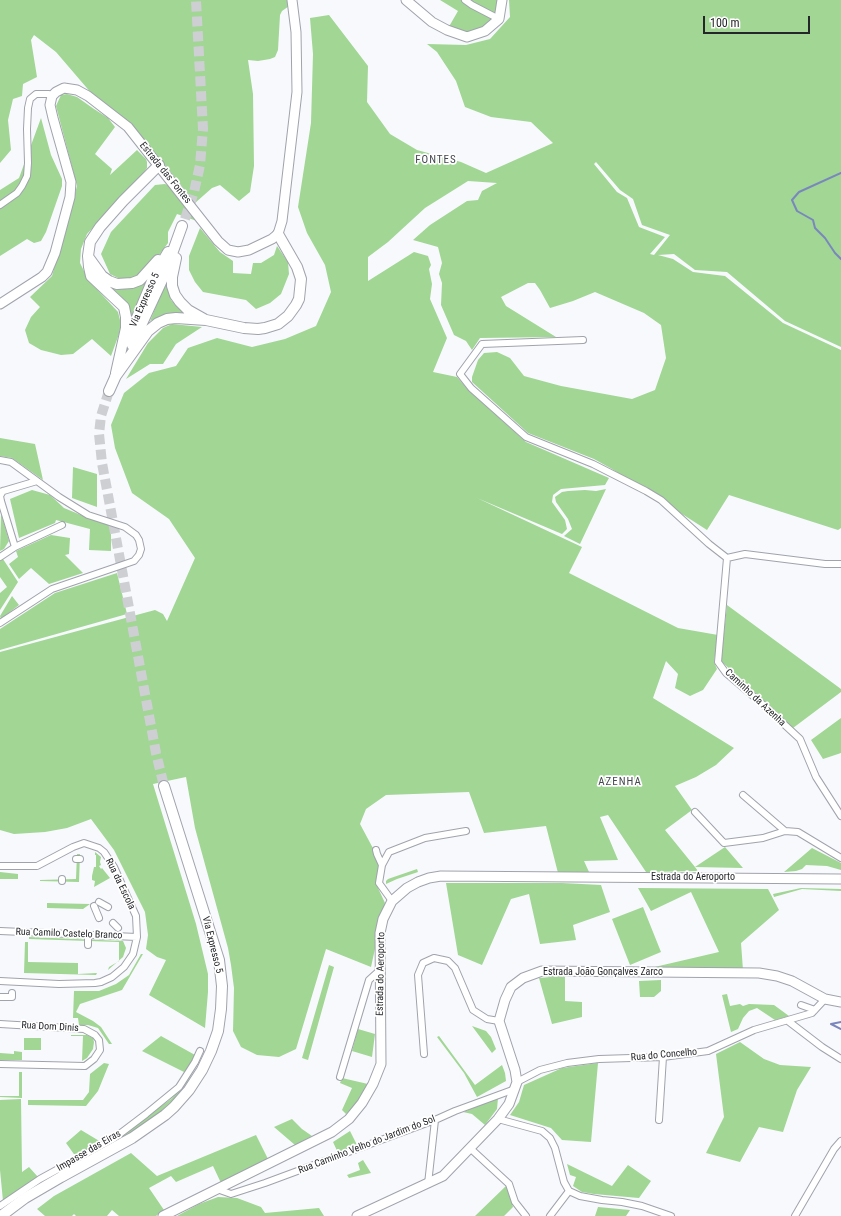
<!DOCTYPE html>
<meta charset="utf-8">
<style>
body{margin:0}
#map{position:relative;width:841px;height:1216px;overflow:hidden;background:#f8f9fd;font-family:"Roboto Condensed",sans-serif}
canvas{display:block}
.scale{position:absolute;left:703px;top:16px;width:107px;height:18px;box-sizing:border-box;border:2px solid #25262a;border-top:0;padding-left:5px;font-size:12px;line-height:14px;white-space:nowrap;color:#25262a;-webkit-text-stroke:3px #fff;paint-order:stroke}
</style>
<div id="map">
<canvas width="841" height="1216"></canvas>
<div class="scale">100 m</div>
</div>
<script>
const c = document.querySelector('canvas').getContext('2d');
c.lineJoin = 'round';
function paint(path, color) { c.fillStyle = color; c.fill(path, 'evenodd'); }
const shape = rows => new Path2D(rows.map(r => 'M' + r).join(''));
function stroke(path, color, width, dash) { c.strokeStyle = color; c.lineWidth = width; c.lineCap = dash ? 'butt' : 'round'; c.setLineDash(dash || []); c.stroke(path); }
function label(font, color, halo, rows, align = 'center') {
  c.font = font + ' "Roboto Condensed",sans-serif'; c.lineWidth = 3.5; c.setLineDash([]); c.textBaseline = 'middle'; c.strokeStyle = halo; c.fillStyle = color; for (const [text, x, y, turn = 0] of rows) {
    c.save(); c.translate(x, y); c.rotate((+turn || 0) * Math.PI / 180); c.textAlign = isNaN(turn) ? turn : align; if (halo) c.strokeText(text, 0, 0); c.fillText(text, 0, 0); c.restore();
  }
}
const green = shape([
 [0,0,292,0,292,4,282,11,280,15,278,50,275,57,270,59,258,61,248,60,253,94,254,166,250,192,239,201,220,185,212,188,195,203,165,165,123,118,92,94,56,52,34,35,31,40,37,77,23,84,22,96,13,99,8,120,11,150,0,163],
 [440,0,502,0,499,19,467,37,447,30,458,11],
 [509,0,841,0,841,347,785,321,727,272,695,270,674,254,658,255,673,259,693,272,725,276,783,323,841,350,841,528,838,530,729,495,707,530,612,469,594,459,528,433,472,382,472,377,478,360,484,353,497,352,510,358,524,376,561,386,632,399,655,390,666,358,661,325,644,313,595,292,573,301,550,308,540,290,535,283,528,283,501,297,506,306,556,337,480,338,472,350,466,341,454,335,441,305,442,283,439,274,442,263,438,247,413,240,430,225,467,201,478,200,482,191,497,183,468,181,425,208,388,242,368,257,368,281,414,252,428,256,431,265,429,269,432,284,430,299,447,338,433,372,457,377,468,390,526,442,609,478,605,485,561,489,553,495,552,502,565,520,567,529,562,534,477,498,582,547,569,573,678,628,718,635,714,662,717,669,703,690,690,696,675,688,678,674,666,661,653,698,734,748,716,765,696,777,675,786,692,810,665,830,695,867,725,847,743,868,695,867,698,871,646,872,608,815,600,817,618,860,584,861,589,872,558,873,546,826,484,833,469,792,386,795,366,809,360,824,383,867,378,888,385,903,371,967,326,949,296,1049,279,1057,257,1055,241,1047,233,1031,234,988,231,965,228,948,195,828,186,777,153,784,196,924,208,974,208,992,205,1028,149,995,166,960,157,957,146,949,148,935,145,912,114,850,91,819,67,828,45,832,14,834,0,830,0,652,155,610,163,614,167,621,195,558,169,519,132,493,115,448,111,425,124,393,149,373,176,366,188,348,217,338,252,347,285,339,316,326,331,292,325,265,307,233,298,207,311,123,313,54,310,18,329,15,368,66,367,102,390,134,417,150,461,162,486,173,553,143,531,122,491,117,465,107,456,81,437,52,427,44,466,45,490,39,510,17],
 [596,162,620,190,633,199,642,225,670,235,654,255,650,254,665,237,639,227,627,198,617,192,594,164],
 [67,94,77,97,94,109,108,118,115,127,95,154,112,169,110,175,137,150,146,159,147,162,147,168,142,175,87,234,81,249,80,263,86,275,93,285,118,312,121,324,119,334,111,356,92,339,73,354,61,355,41,350,29,343,25,330,31,317,40,307,30,297,52,276,77,186,56,106,61,95],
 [41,118,51,155,62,179,62,186,46,232,41,241,34,243,27,239,0,256,0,190,19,178],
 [165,184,171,187,197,221,177,214,168,232,168,243,147,271,138,279,127,280,118,278,110,274,101,254,111,232,155,185],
 [200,228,220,252,233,261,233,273,251,274,253,263,261,263,274,255,277,246,288,262,289,274,281,294,270,303,256,309,246,300,203,292,195,282,189,270,189,256],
 [150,279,133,320,128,308,109,289,134,288],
 [167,280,171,300,178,308,187,314,170,313,150,321],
 [172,324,202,327,176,344,163,364,150,364,126,379,148,343,163,328],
 [0,438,35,444,43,480,12,458,0,456],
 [73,467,97,474,97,507,72,498],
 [606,489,580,544,564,536,572,529,568,519,556,502,555,497,562,492,568,491,585,490,596,491],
 [32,490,50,495,64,508,93,520,111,525,111,551,89,550,90,529,56,520,55,523,19,538,10,499],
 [1,513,9,541,4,549,0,551],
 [51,535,70,538,69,554,65,555,83,573,49,584,31,568,19,579,9,564,18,557,16,551],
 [3,559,18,582,0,610,0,593,7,587,0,577,0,561],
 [117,573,127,614,0,650,0,629,55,593],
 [12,596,19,605,1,619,0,616],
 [727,605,841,689,841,692,793,728,721,661],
 [841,718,841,753,823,759,811,740],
 [812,848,841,863,841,870,827,866,806,865,802,869,796,871,784,872],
 [95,852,101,857,100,862,101,865,99,866,101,869,102,868,110,878,94,887,95,881,92,880,92,876,94,867,96,867,96,855,95,855],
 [77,854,80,854,79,882,40,881,40,880,76,879],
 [417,869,418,872,397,879,386,884,386,881,388,879],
 [0,872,18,874,18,879,0,879],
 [446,883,562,883,601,885,610,912,573,925,576,940,540,944,529,894,511,899,482,965,458,955],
 [638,888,768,889,779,910,741,943,743,970,646,969,719,952,691,892,651,911],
 [801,888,841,889,841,891,802,889,774,897,773,894],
 [47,903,90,904,83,909,47,908],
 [643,907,661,952,630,965,612,919],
 [29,937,123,941,126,948,123,957,108,970,109,967,119,961,119,942,29,939],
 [25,942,28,942,28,962,78,963,78,974,97,973,96,975,24,973],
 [141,954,143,954,122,990,80,1004,76,1012,93,1021,101,1027,112,1044,109,1044,98,1028,88,1025,79,1025,78,1018,73,1018,74,991,99,991,116,984,129,975],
 [329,965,334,967,308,1060,302,1058],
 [550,977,565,977,565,1001,582,1002,582,1017,552,1024,539,978],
 [661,980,661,991,654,997,640,997,639,981],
 [727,994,730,1006,740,1004,743,1006,749,1004,774,1005,789,1016,775,1020,757,1008,749,1011,743,1018,738,1029,731,1032,722,995],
 [472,1026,486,1031,491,1037,496,1049,492,1053],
 [358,1029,375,1034,372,1057,352,1051],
 [71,1035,87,1035,93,1038,94,1042,93,1049,87,1058,82,1061,83,1036,71,1036,71,1047],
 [161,1036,195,1055,186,1073,142,1051],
 [439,1036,475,1085,502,1065,505,1073,506,1081,477,1097,464,1073,437,1037],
 [24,1038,41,1038,41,1050,24,1050],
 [740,1042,764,1059,780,1065,811,1067,797,1090,783,1132,759,1127,740,1162,706,1153,724,1117,716,1054],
 [14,1051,22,1052,22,1060,0,1060,0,1053,14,1054],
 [104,1063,109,1064,98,1091,86,1106,28,1105,28,1100,83,1100,89,1092,90,1074],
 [598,1063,591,1142,562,1140,551,1128,510,1115,519,1102,524,1085,562,1068],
 [196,1065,189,1080,175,1098,160,1112,136,1130,91,1155,114,1140,171,1099,189,1079],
 [19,1072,22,1072,22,1098,0,1097,0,1096,19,1096],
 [342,1078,368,1084,357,1103,346,1114,342,1110,352,1088,340,1083],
 [498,1098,497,1109,485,1125,472,1114,463,1112],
 [21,1099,22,1172,29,1167,38,1177,3,1201,0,1170,0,1100],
 [292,1119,302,1129,312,1136,295,1145,274,1127],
 [81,1130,101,1142,76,1157,66,1143],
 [350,1131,358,1147,339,1155,333,1142],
 [256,1135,269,1161,221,1183,213,1166,176,1182,171,1176,149,1188,164,1210,156,1216,119,1216,112,1210,107,1216,76,1216,74,1214,72,1216,45,1216,37,1209,54,1196,131,1153,157,1176],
 [363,1160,371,1173,349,1178,347,1175,360,1170,358,1163],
 [567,1164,612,1186,628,1165,651,1181,639,1198,594,1194,582,1192,573,1186,576,1177,570,1175],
 [507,1185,513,1207,504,1216,475,1216],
 [218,1197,237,1198,261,1207,265,1213,319,1208,324,1216,177,1216,199,1204],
 [598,1207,630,1210,626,1216,595,1216]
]);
const stream = shape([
 [841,173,799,192,792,200,797,211,813,220,815,228,825,238,835,253,841,259],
 [841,1022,831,1024,841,1029]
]);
const primaryTunnel = shape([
 [185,219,194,192,200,165,203,129,196,0],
 [109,391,101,416,99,434,102,463,156,753,164,786]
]);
const street = shape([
 [465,0,472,5,499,19],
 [0,205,17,193,22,186,27,176,28,163,27,129,28,108,30,99,36,94,49,94,52,96],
 [583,340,482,344,460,374,471,388,526,437,593,464,646,491,661,500,709,544,727,558],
 [0,460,11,462,59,497,88,515,125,527,136,535,139,540,141,549,139,555,134,561,52,589,0,623],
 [0,492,37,481],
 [15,547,62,525],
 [0,557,15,547,1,501,0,496,3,491],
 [727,558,718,662,726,673,760,702,800,739,816,777,841,816],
 [727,558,745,554,825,564,841,564],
 [743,795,785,831,798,832,841,858],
 [695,812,724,843,763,838,785,831],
 [376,850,377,854,382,865,379,883,392,901],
 [76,859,80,859],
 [382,865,389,852,425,838,466,831],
 [0,866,37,866,73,847,84,843,99,848,104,852,114,867,136,916,137,937,133,954,124,967,112,977,101,982,95,983,59,984,0,981],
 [62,879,62,881],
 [99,902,108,907],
 [94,906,99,918],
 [113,923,118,928],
 [0,931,137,937],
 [88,935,88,945],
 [0,997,12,997,12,993],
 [801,1005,815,1010],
 [788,1021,822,1047,841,1059],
 [0,1024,84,1029,95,1035,99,1040,100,1050,94,1059,85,1066,0,1064],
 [424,1054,418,975,423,963,434,958,448,961,455,968,473,1010,487,1019,499,1021],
 [340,1077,369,980,380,970],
 [517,1082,540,1070,567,1063,599,1059,663,1057,708,1051,754,1030,812,1013,825,999],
 [498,1119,542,1131,550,1138,555,1148,564,1182,569,1191,580,1196,602,1200,622,1202,642,1206,671,1216],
 [659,1120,663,1057],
 [471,1149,509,1184,515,1202,526,1216],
 [428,1184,435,1120],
 [217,1189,231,1194,265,1183,435,1120,455,1111,515,1089],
 [0,1206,40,1179,113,1139,146,1114,179,1087,195,1062,200,1051],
 [550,1216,569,1191],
 [795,1216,834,1149,841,1141]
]);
const secondary = shape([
 [406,0,432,22,447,30,467,37,485,31,499,19,502,0],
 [0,304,42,277,47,272,55,253,70,197,71,182,53,118,50,105,52,96,56,92,64,88,77,90,88,96,128,127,218,241,228,250,238,252,249,250,272,239,278,234,282,221,297,92,296,32,292,0],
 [163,1216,332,1132,349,1119,362,1103,373,1084,381,1064,380,933,383,919,392,901,407,888,418,882,429,878,441,876,841,879],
 [357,1216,443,1176,498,1119,509,1104,517,1082,515,1070,499,1021,505,1000,511,987,523,978,542,971,759,973,777,976,792,981,825,999,841,1002]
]);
const primary = shape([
 [89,258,102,276,109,281,117,284,132,283,140,280,158,260],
 [176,258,172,277,172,286,175,295,180,302,188,310,204,319],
 [129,337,155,274,168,252],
 [132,345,164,276,182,226],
 [116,373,126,328,126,317,124,307,91,276,89,267,88,256,90,242,100,227,123,201,159,165],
 [115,377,148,331,158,323,167,319,176,318,206,320,244,328,258,329,265,328,278,324,288,316,296,305,299,299,301,279,297,267,278,234],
 [109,391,118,371],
 [1,1216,25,1198,61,1177,132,1138,165,1115,174,1107,189,1090,202,1070,211,1051,218,1031,221,1009,222,986,219,960,164,786]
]);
const streetNames = [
 ["Estrada das Fontes",165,173,51],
 ["Via Expresso 5",145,300,-66],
 ["Caminho da Azenha",755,698,43],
 ["Estrada do Aeroporto",693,877],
 ["Rua da Escola",120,884,64],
 ["Rua Camilo Castelo Branco",69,934,2],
 ["Via Expresso 5",212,945,76],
 ["Estrada João Gonçalves Zarco",603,972],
 ["Estrada do Aeroporto",381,974,-89],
 ["Rua Dom Dinis",50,1027,3],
 ["Rua do Concelho",664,1055,-5],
 ["Rua Caminho Velho do Jardim do Sol",367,1145,-21],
 ["Impasse das Eiras",89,1151,-30]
];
const neighbourhoodNames = [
 ["FONTES",436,160],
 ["AZENHA",620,782]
];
paint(green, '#a1d694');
stroke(stream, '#7a87bd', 2);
stroke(primaryTunnel, '#cecfd3', 10, [10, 5]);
stroke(street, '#a0a3ac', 8);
stroke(secondary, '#a0a3ac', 11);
stroke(primary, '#a0a3ac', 12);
stroke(street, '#fff', 6);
stroke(secondary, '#fff', 9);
stroke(primary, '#fff', 10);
label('10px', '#25262a', '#fff', streetNames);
c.letterSpacing = '1px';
label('11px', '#45474f', '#fff', neighbourhoodNames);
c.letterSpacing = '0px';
</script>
